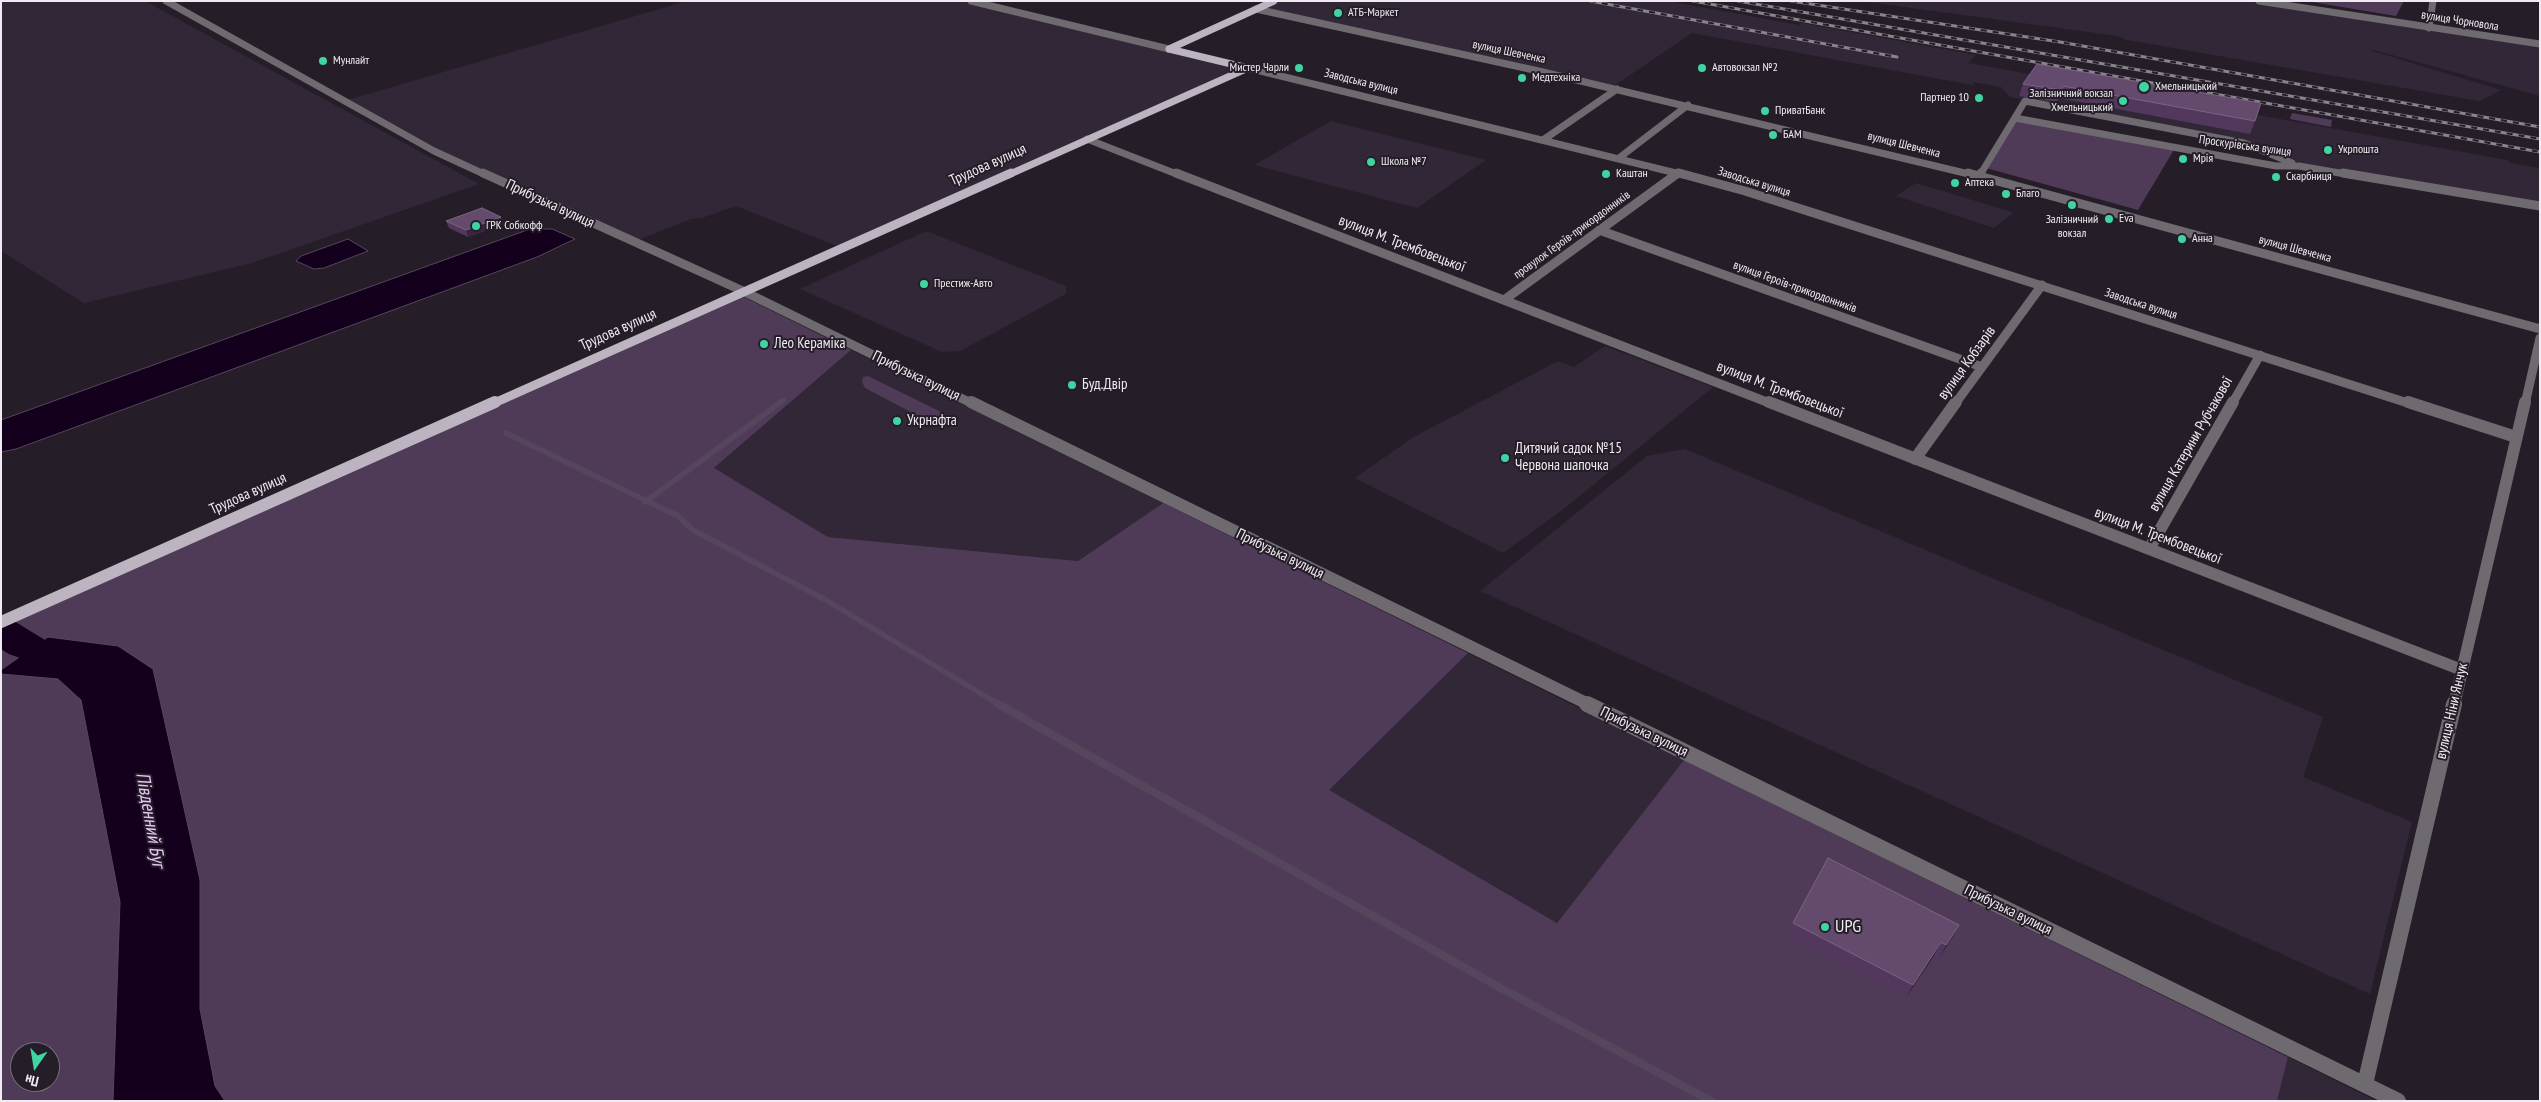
<!DOCTYPE html>
<meta charset="utf-8">
<style>
body{margin:0}
#map{position:relative;width:2541px;height:1102px;overflow:hidden;background:#251e28;font-family:"PT Sans Narrow",sans-serif}
canvas{display:block}
.frame{position:absolute;inset:0;border:2px solid #f0ebf2;pointer-events:none}
.north{position:absolute;left:10px;top:1042px;width:50px;height:50px;box-sizing:border-box;background:#251e28;border:1px solid #767079;border-radius:50%;rotate:193deg;font-size:14px;font-weight:700;line-height:20px;text-align:center;color:#f0ebf2}
.north::after{content:'';display:block;margin:auto;width:18px;height:22px;background:#40d4a2;clip-path:polygon(50% 0,100% 100%,50% 72%,0 100%)}
</style>
<div id="map">
<canvas width="2541" height="1102"></canvas>
<div class="frame"></div>
<div class="north">Пн</div>
</div>
<script>
const c = document.querySelector('canvas').getContext('2d');
c.lineJoin = 'round';
function paint(path, color) { c.fillStyle = color; c.fill(path, 'evenodd'); }
const shape = rows => new Path2D(rows.map(r => 'M' + r).join(''));
function stroke(path, color, width, dash) { c.strokeStyle = color; c.lineWidth = width; c.lineCap = dash ? 'butt' : 'round'; c.setLineDash(dash || []); c.stroke(path); }
function label(font, color, halo, rows, align = 'center') {
  c.font = font + ' "PT Sans Narrow",sans-serif'; c.lineWidth = 4; c.setLineDash([]); c.textBaseline = 'middle'; c.strokeStyle = halo; c.fillStyle = color; for (const [text, x, y, turn = 0] of rows) {
    c.save(); c.translate(x, y); c.rotate((+turn || 0) * Math.PI / 180); c.textAlign = isNaN(turn) ? turn : align; if (halo) c.strokeText(text, 0, 0); c.fillText(text, 0, 0); c.restore();
  }
}
const built = shape([
 [1,1,145,1,479,184,252,263,84,303,1,251],
 [687,1,971,1,1248,68,842,248,736,206,702,218,691,219,633,242,496,179,344,101],
 [1279,1,1668,1,1799,25,1802,23,1976,55,1968,63,2508,160,2509,163,2540,168,2540,203,2302,164,2247,141,2010,97,2001,87,1974,82,1972,85,1692,33,1614,86,1262,9],
 [1860,1,2249,1,2540,46,2540,96,2374,50,2369,50,2501,90,2479,101,2127,40,2118,36],
 [1331,121,1486,160,1417,208,1254,165],
 [1916,183,2012,212,2014,212,1994,228,1896,196],
 [926,231,1066,286,1066,294,960,351,942,352,800,289],
 [1605,346,1713,387,1565,508,1503,553,1355,478,1412,438,1558,361,1574,367],
 [851,350,1163,503,1078,561,828,537,713,469],
 [1685,449,2323,717,2303,777,2412,822,2370,994,1480,591,1647,456],
 [1468,653,1684,760,1557,923,1328,790],
 [2288,1057,2376,1101,2277,1101]
]);
const green = shape([
 [2306,1,2404,1,2396,16],
 [2292,113,2332,120,2331,127,2290,119],
 [2015,118,2175,148,2138,210,1986,168],
 [742,296,851,350,714,468,828,537,1078,561,1163,503,1468,653,1329,790,1557,923,1684,760,2288,1057,2277,1101,1,1101,1,627],
 [20,1052,50,1052,50,1082,20,1082],
 [868,376,941,412,941,415,926,420,865,388,862,382,863,377]
]);
const water = shape([
 [530,229,552,229,575,239,537,257,16,449,1,452,1,420,530,229],
 [348,239,368,251,324,268,314,269,296,261,301,256,348,239],
 [48,637,118,646,153,669,200,880,200,1009,215,1086,225,1101,113,1101,120,902,81,700,58,679,1,674,1,670,48,637]
]);
const streamFar2 = shape([
 [779,404,784,400]
]);
const streamFar1 = shape([
 [506,433,678,516,693,530,824,599,1000,705],
 [645,502,781,402]
]);
const stream = shape([
 [998,704,1497,986,1711,1101]
]);
const river = shape([
 [1,618,14,621,45,640,92,650,97,659,92,668,78,672,37,664,9,654,1,649,1,618]
]);
const minorFar3 = shape([
 [166,1,434,151,486,175],
 [971,1,1169,49],
 [2259,1,2540,44],
 [1256,9,1543,72,1973,175],
 [2429,28,2433,1],
 [1248,68,1684,175],
 [2015,118,2276,166,2299,166,2351,175],
 [1087,139,1179,175],
 [1543,140,1617,89],
 [1619,158,1688,105],
 [1676,175,1678,173],
 [1980,175,2025,101,2244,143,2292,163]
]);
const minorFar2 = shape([
 [483,173,743,291,973,404],
 [1176,173,1772,404],
 [1679,173,1745,191,2411,404],
 [1968,173,2540,329],
 [2343,173,2540,206],
 [1979,176,1981,173],
 [1599,230,1982,367],
 [1504,300,1678,173],
 [1955,404,2042,285],
 [2232,404,2260,355],
 [2525,404,2540,338]
]);
const minorFar1 = shape([
 [971,402,1590,705],
 [1769,402,2462,670],
 [2408,402,2516,437],
 [1915,459,1956,402],
 [2149,549,2233,402],
 [2454,705,2525,402]
]);
const minor = shape([
 [1587,704,2398,1101],
 [2365,1084,2454,704]
]);
const majorFar2 = shape([
 [1169,49,1274,1],
 [1169,49,1248,68],
 [1008,175,1248,68]
]);
const majorFar1 = shape([
 [492,404,1011,173]
]);
const major = shape([
 [1,622,495,402]
]);
const rail = shape([
 [1590,1,1897,57],
 [1693,1,2540,152],
 [1738,1,2540,139],
 [1791,1,2060,42,2540,127]
]);
const wall = shape([
 [2037,64,2255,121,2250,134,2059,98,2057,102,2019,96,2023,84],
 [501,217,504,224,468,237,449,228,446,221],
 [1793,923,1952,938,1939,958,1934,956,1906,998,1788,936]
]);
const shadedWall = shape([
 [2063,86,2059,98,2057,102,2061,90],
 [501,217,504,224,468,237,466,230],
 [1959,925,1952,938,1939,958,1946,945],
 [1941,942,1934,956,1906,998,1913,985]
]);
const building = shape([
 [2037,64,2261,103,2255,121,2063,86,2061,90,2023,84,2037,64],
 [482,208,501,217,466,230,446,221,482,208],
 [1828,858,1959,925,1946,945,1941,942,1913,985,1793,923,1828,858]
]);
const markers = [
 [1338,13,5,"#40d4a2"],
 [323,61,5,"#40d4a2"],
 [1299,68,5,"#40d4a2"],
 [1702,68,5,"#40d4a2"],
 [1522,78,5,"#40d4a2"],
 [2144,87,6,"#40d4a2"],
 [1979,98,5,"#40d4a2"],
 [2123,101,5,"#40d4a2"],
 [1765,111,5,"#40d4a2"],
 [1773,135,5,"#40d4a2"],
 [2328,150,5,"#40d4a2"],
 [2183,159,5,"#40d4a2"],
 [1371,162,5,"#40d4a2"],
 [1606,174,5,"#40d4a2"],
 [2276,177,5,"#40d4a2"],
 [1955,183,5,"#40d4a2"],
 [2006,194,5,"#40d4a2"],
 [2072,205,5,"#40d4a2"],
 [2109,219,5,"#40d4a2"],
 [476,226,5,"#40d4a2"],
 [2182,239,5,"#40d4a2"],
 [924,284,5,"#40d4a2"],
 [764,344,5,"#40d4a2"],
 [1072,385,5,"#40d4a2"],
 [897,421,5,"#40d4a2"],
 [1505,458,5,"#40d4a2"],
 [1825,927,5,"#40d4a2"]
];
const farPoinames = [
 ["АТБ-Маркет",1348,13],
 ["Мунлайт",333,61],
 ["Мистер Чарли",1289,68,"right"],
 ["Автовокзал №2",1712,68],
 ["Медтехніка",1532,78],
 ["Хмельницький",2155,87],
 ["Залізничний вокзал",2113,94,"right"],
 ["Хмельницький",2113,108,"right"],
 ["Партнер 10",1969,98,"right"],
 ["ПриватБанк",1775,111],
 ["БАМ",1783,135],
 ["Укрпошта",2338,150],
 ["Мрія",2193,159],
 ["Школа №7",1381,162],
 ["Каштан",1616,174],
 ["Скарбниця",2286,177],
 ["Аптека",1965,183],
 ["Благо",2016,194],
 ["Eva",2119,219],
 ["Залізничний",2072,220,"center"],
 ["вокзал",2072,234,"center"],
 ["ГРК Собкофф",486,226],
 ["Анна",2192,239],
 ["Престиж-Авто",934,284]
];
const farStreetnames = [
 ["вулиця Чорновола",2460,21,9],
 ["вулиця Шевченка",1509,52,12],
 ["Заводська вулиця",1361,82,14],
 ["вулиця Шевченка",1904,145,14],
 ["Проскурівська вулиця",2245,146,8],
 ["Заводська вулиця",1754,182,17],
 ["провулок Героїв-прикордонників",1572,235,-36],
 ["вулиця Шевченка",2295,249,15],
 ["вулиця Героїв-прикордонників",1795,287,20],
 ["Заводська вулиця",2141,304,18]
];
const streetNames = [
 ["Трудова вулиця",988,165,-24],
 ["Прибузька вулиця",550,204,25],
 ["вулиця М. Трембовецької",1402,244,21],
 ["Трудова вулиця",618,330,-24],
 ["вулиця Кобзарів",1967,363,-54],
 ["Прибузька вулиця",916,376,26],
 ["вулиця М. Трембовецької",1780,390,21],
 ["вулиця Катерини Рубчакової",2191,444,-60],
 ["Трудова вулиця",248,494,-24],
 ["вулиця М. Трембовецької",2158,536,21],
 ["Прибузька вулиця",1280,554,26],
 ["вулиця Ніни Янчук",2452,711,-77],
 ["Прибузька вулиця",1644,732,26],
 ["Прибузька вулиця",2008,910,26]
];
const poiNames = [
 ["Лео Кераміка",774,344],
 ["Буд.Двір",1082,385],
 ["Укрнафта",907,421],
 ["Дитячий садок №15",1515,449],
 ["Червона шапочка",1515,466]
];
const nearPoinames = [
 ["UPG",1835,927]
];
const nearWaternames = [
 ["Південний Буг",150,820,80]
];
paint(built, '#322736');
paint(green, '#4f3b57');
paint(water, '#14001d');
stroke(water, '#56465d', 1);
stroke(streamFar2, '#56465d', 4.5);
stroke(streamFar1, '#56465d', 5.5);
stroke(stream, '#56465d', 8);
paint(river, '#14001d');
stroke(minorFar3, '#6e6a6f', 7);
stroke(minorFar2, '#6e6a6f', 9);
stroke(minorFar1, '#6e6a6f', 12);
stroke(minor, '#6e6a6f', 16);
stroke(majorFar2, '#bcb4c0', 7);
stroke(majorFar1, '#bcb4c0', 9);
stroke(major, '#bcb4c0', 12);
stroke(rail, '#8a848d', 3);
stroke(rail, '#251e28', 2, [6]);
paint(wall, '#53385d');
paint(shadedWall, '#392541');
paint(building, '#644b6d');
stroke(building, '#7a6482', 1);
for (const [x, y, r, color] of markers) { const dot = new Path2D(); dot.arc(x, y, r, 0, 2 * Math.PI); c.fillStyle = color; c.fill(dot); stroke(dot, '#251e28', 2); }
label('12px', '#f0ebf2', '#251e28', farPoinames, 'left');
label('12px', '#f0ebf2', '#251e28', farStreetnames);
label('15px', '#f0ebf2', '#251e28', streetNames);
label('15px', '#f0ebf2', '#251e28', poiNames, 'left');
label('18px', '#f0ebf2', '#251e28', nearPoinames, 'left');
label('italic 19px', '#ebc4fb', '#251e28', nearWaternames);
</script>
